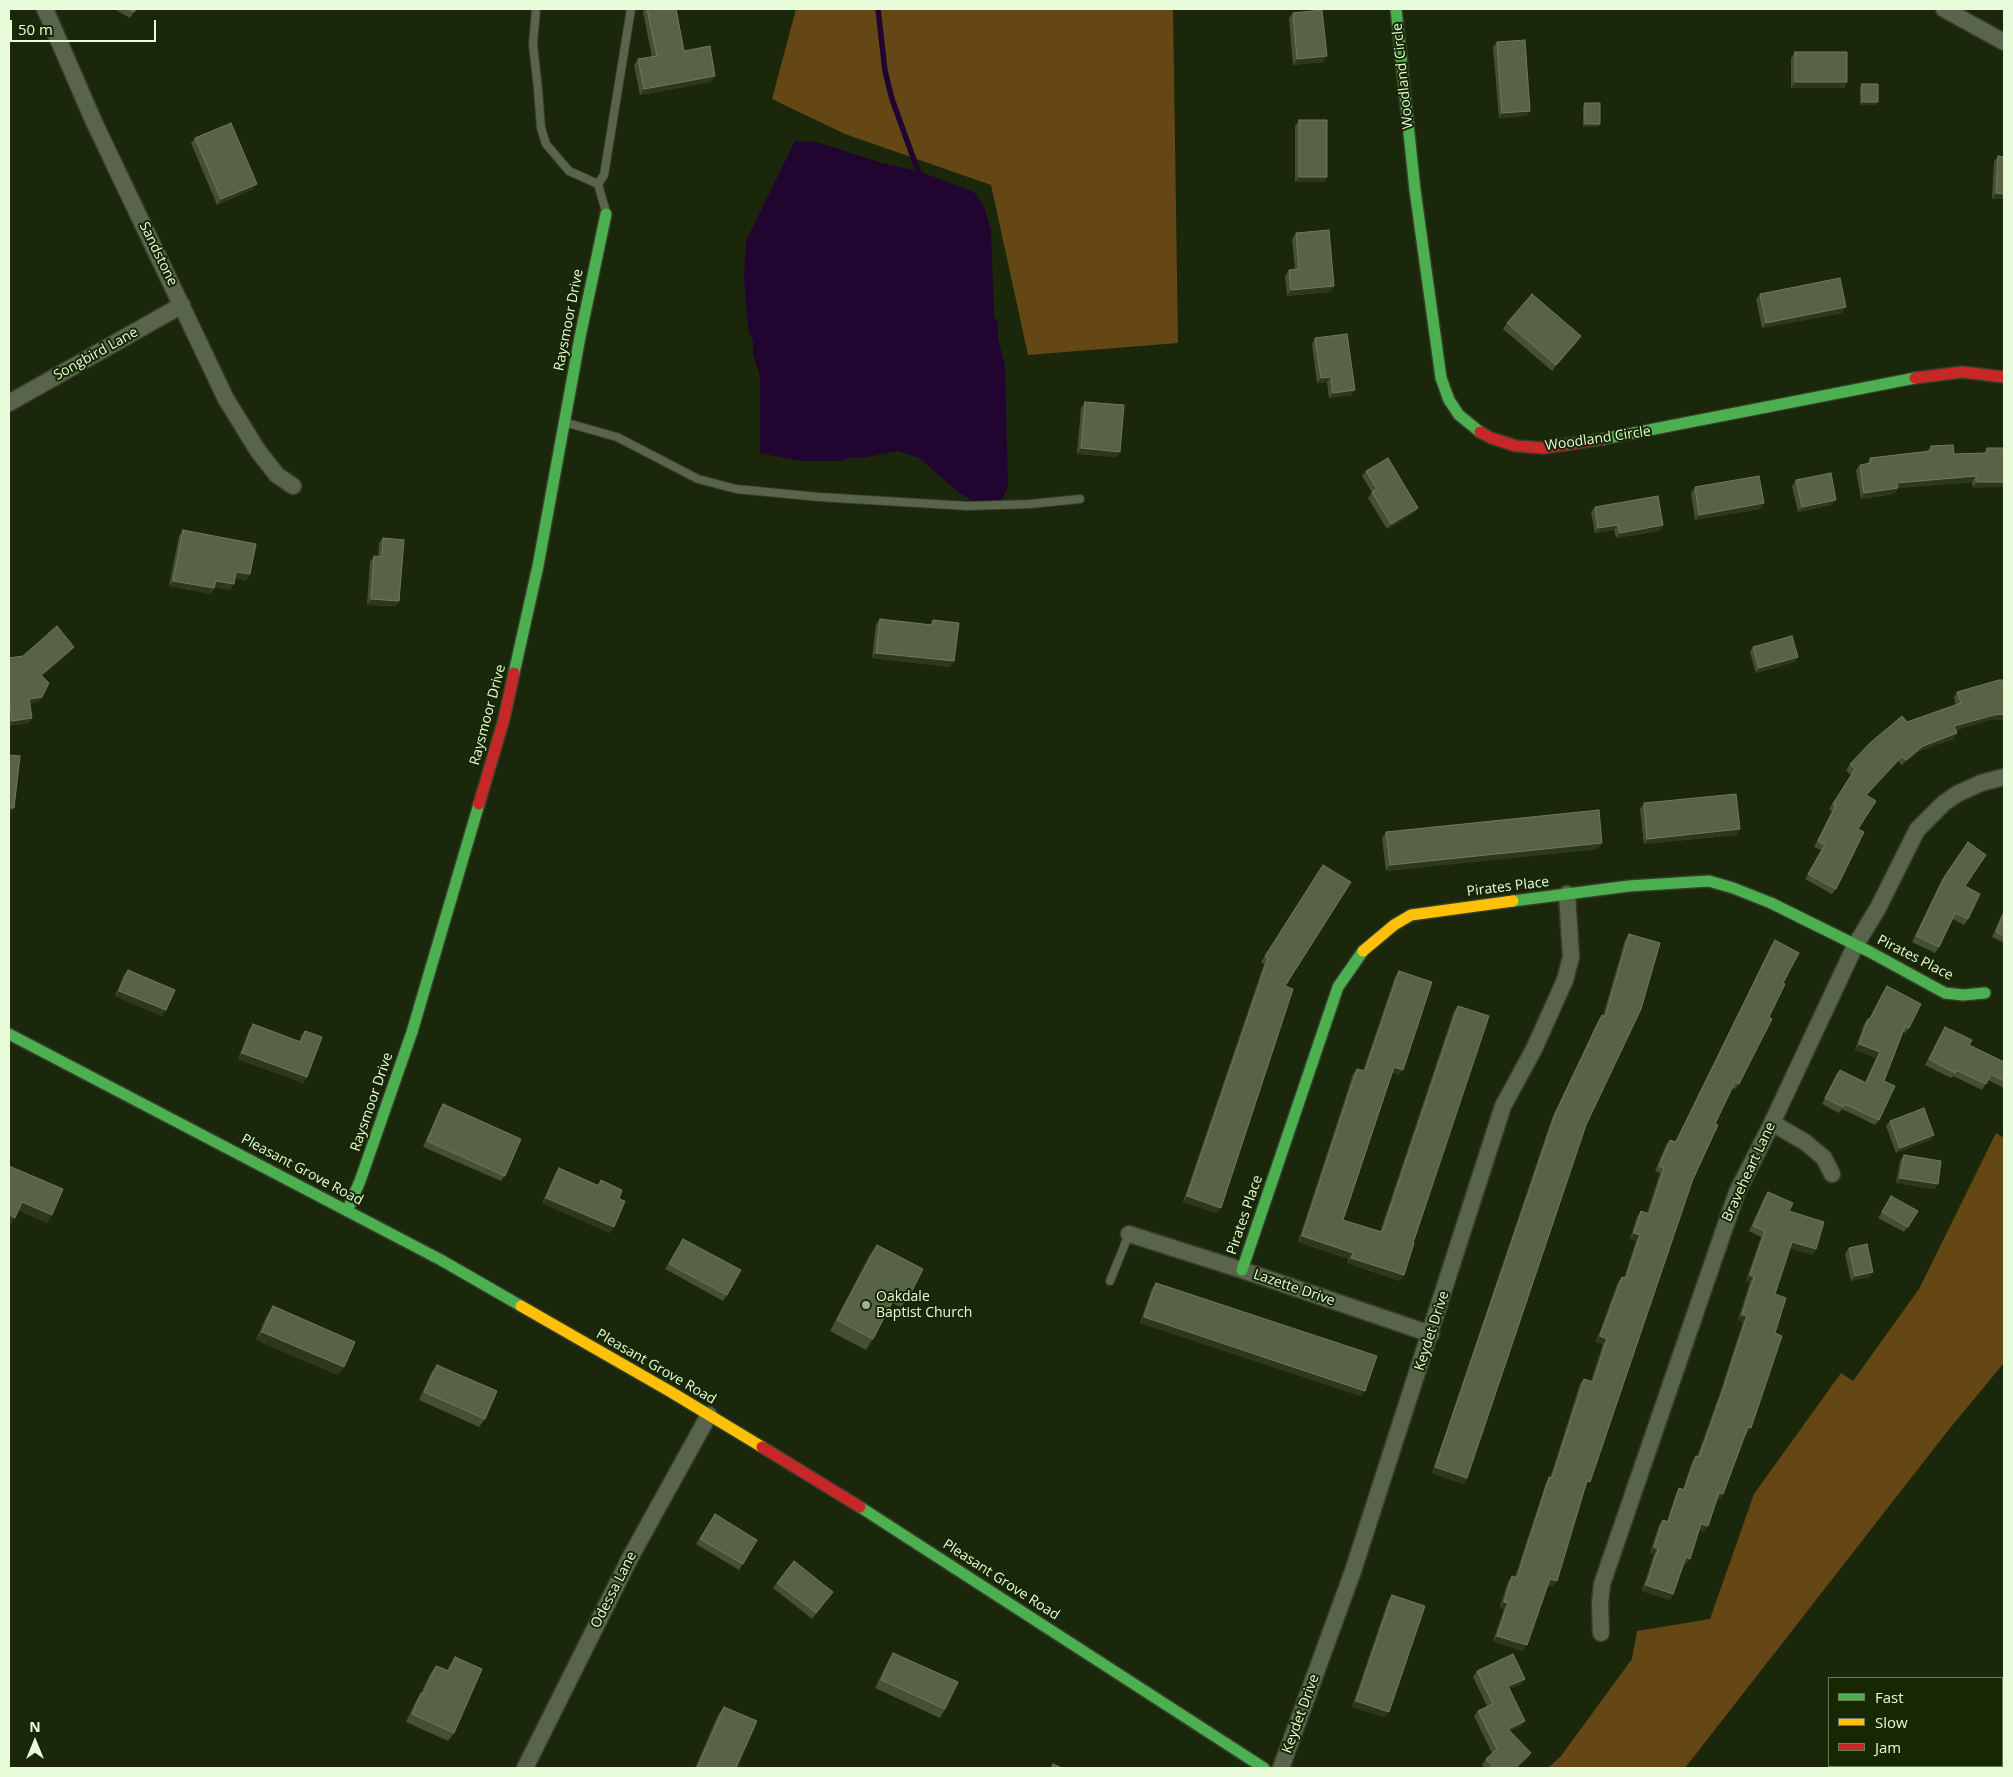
<!DOCTYPE html>
<style>
body{margin:0}
#map{position:relative;width:2013px;height:1777px;overflow:hidden;background:#1b270b;font-family:"Open Sans",sans-serif}
canvas{display:block}
.frame{position:absolute;inset:0;border:10px solid #e9fcd9;pointer-events:none}
.legend{position:absolute;left:1828px;top:1677px;width:175px;height:90px;box-sizing:border-box;background:#162704;border:1px solid #6a7c59;margin:0;padding:6px 9px;list-style:none;font-size:15px;color:#e9fcd9}
.legend li{display:flex;align-items:center;gap:10px;height:25px}
.legend b{width:25px;border:1px solid #6a7c59}
.north{position:absolute;left:10px;top:1717px;width:50px;height:50px;-webkit-text-stroke:4px #162704;paint-order:stroke;rotate:0deg;font-size:14px;font-weight:700;line-height:20px;text-align:center;color:#e9fcd9}
.north::after{content:'';display:block;margin:auto;width:18px;height:22px;background:#e9fcd9;clip-path:polygon(50% 0,100% 100%,50% 72%,0 100%)}
.scale{position:absolute;left:10px;top:20px;width:146px;height:22px;box-sizing:border-box;border:2px solid #e9fcd9;border-top:0;padding-left:6px;font-size:15px;line-height:18px;white-space:nowrap;color:#e9fcd9;-webkit-text-stroke:4px #162704;paint-order:stroke}
</style>
<div id="map">
<canvas width="2013" height="1777"></canvas>
<div class="frame"></div>
<ul class="legend">
<li><b style="height:6px;background:#4caf50"></b>Fast</li>
<li><b style="height:6px;background:#ffc107"></b>Slow</li>
<li><b style="height:6px;background:#c62828"></b>Jam</li>
</ul>
<div class="north">N</div>
<div class="scale">50 m</div>
</div>
<script>
const c = document.querySelector('canvas').getContext('2d');
c.lineJoin = 'round';
function paint(path, color) { c.fillStyle = color; c.fill(path, 'evenodd'); }
const shape = rows => new Path2D(rows.map(r => 'M' + r).join(''));
function stroke(path, color, width, dash) { c.strokeStyle = color; c.lineWidth = width; c.lineCap = dash ? 'butt' : 'round'; c.setLineDash(dash || []); c.stroke(path); }
function label(font, color, halo, rows, align = 'center') {
  c.font = font + ' "Open Sans",sans-serif'; c.lineWidth = 4; c.setLineDash([]); c.textBaseline = 'middle'; c.strokeStyle = halo; c.fillStyle = color; for (const [text, x, y, turn = 0] of rows) {
    c.save(); c.translate(x, y); c.rotate((+turn || 0) * Math.PI / 180); c.textAlign = isNaN(turn) ? turn : align; if (halo) c.strokeText(text, 0, 0); c.fillText(text, 0, 0); c.restore();
  }
}
const green = shape([
 [796,9,1173,9,1178,343,1028,355,991,185,845,134,772,99],
 [1996,1133,2004,1138,2004,1363,1950,1428,1685,1768,1548,1768,1561,1756,1632,1659,1637,1631,1710,1619,1754,1494,1841,1373,1853,1381,1919,1289]
]);
const water = shape([
 [795,141,817,142,882,163,918,171,974,192,984,206,991,231,994,316,998,323,998,338,1005,366,1008,487,1001,501,980,503,973,501,958,492,919,458,898,451,863,458,848,458,841,461,799,461,760,453,760,376,753,354,753,340,749,333,746,305,744,276,746,241]
]);
const stream = shape([
 [878,9,885,71,892,99,918,171,917,178]
]);
const lane = shape([
 [536,9,533,45,538,89,541,128,546,144,569,171,598,184],
 [606,212,598,184,604,175,631,9],
 [567,423,617,437,698,479,736,489,819,497,968,506,1030,504,1080,499],
 [1110,1281,1129,1234]
]);
const street = shape([
 [45,9,94,122,226,399,258,451,277,475,293,486],
 [1944,9,2004,42],
 [9,403,182,305],
 [1772,1123,1805,1142,1824,1158,1832,1174],
 [1129,1234,1242,1270,1431,1334],
 [1601,1633,1600,1604,1602,1584,1737,1192,1772,1123,1855,946,1878,908,1917,830,1944,803,1957,794,1981,783,2004,777],
 [525,1768,631,1556,709,1415],
 [1281,1768,1353,1571,1503,1106,1534,1049,1565,980,1571,957,1567,894]
]);
const fast = shape([
 [1396,9,1415,190,1441,378,1449,400,1459,415,1480,432],
 [1603,439,1915,378],
 [514,673,538,566,580,337,606,214],
 [1513,901,1629,886,1709,881,1733,888,1771,903,1870,952,1945,993,1963,995,1985,993],
 [9,1034,441,1260,521,1306],
 [347,1211,360,1181,412,1032,479,804],
 [1242,1270,1338,987,1363,951],
 [860,1507,1264,1768]
]);
const slow = shape([
 [1363,951,1394,925,1411,915,1513,901],
 [521,1306,671,1392,762,1447]
]);
const jam = shape([
 [1915,378,1962,372,2004,377],
 [1480,432,1491,438,1516,446,1543,448,1603,439],
 [479,804,504,719,514,673],
 [762,1447,860,1507]
]);
const wall = shape([
 [114,9,136,9,130,18],
 [645,9,676,9,684,51,711,82,640,95,634,65,638,59,652,57,643,12],
 [1293,13,1323,62,1293,65,1289,18],
 [1497,42,1530,111,1526,116,1499,118,1493,47],
 [1795,52,1847,82,1844,88,1791,88,1791,58],
 [1862,84,1878,102,1876,105,1860,105,1860,87],
 [1585,103,1600,124,1598,127,1583,127,1583,106],
 [1299,120,1327,177,1324,182,1295,182,1295,126],
 [195,138,257,184,253,189,217,205,191,143],
 [1998,156,2004,157,2004,199,1992,199,1994,162],
 [1296,233,1334,286,1330,292,1287,296,1285,276,1289,270,1295,270,1292,239],
 [1760,294,1842,313,1762,328,1756,299],
 [1507,323,1577,342,1552,371,1503,329],
 [1315,338,1355,390,1351,395,1329,398,1327,382,1317,383,1312,344],
 [1085,402,1116,457,1077,454,1081,408],
 [1931,446,1954,454,1984,453,1987,448,2004,448,1973,488,1972,482,1898,488,1894,494,1861,499,1856,470,1860,465,1867,464,1870,458,1927,451],
 [1366,471,1418,508,1414,513,1387,529,1368,498,1372,492,1362,476],
 [1796,480,1832,505,1798,512,1792,486],
 [1695,487,1760,509,1695,520,1691,493],
 [1595,507,1663,525,1659,531,1616,538,1614,530,1595,533,1591,512],
 [183,530,250,574,246,580,235,578,230,590,215,587,211,594,169,586,179,536],
 [383,538,399,601,395,606,367,605,370,562,374,556,378,556,379,543],
 [880,619,930,625,933,620,950,667,872,658,876,624],
 [1753,647,1798,657,1794,662,1756,673,1750,652],
 [70,652,42,676,42,697,38,702,30,704,32,718,28,723,9,726,9,658],
 [1957,692,1990,720,1956,730,1957,733,1953,739,1919,751,1902,765,1898,761,1867,795,1858,829,1836,889,1832,894,1805,879,1821,850,1814,847,1832,811,1829,809,1851,775,1846,770,1850,764,1907,722,1956,705,1954,697],
 [1644,803,1740,829,1736,835,1644,844,1640,809],
 [1386,832,1598,849,1386,871,1382,838],
 [1968,842,1965,886,1968,919,1964,925,1953,919,1939,947,1935,953,1912,942,1941,881],
 [1320,871,1217,1213,1183,1202,1264,964,1261,962],
 [2004,911,2004,943,1992,937,2002,914],
 [1629,934,1586,1125,1467,1478,1463,1484,1432,1473,1552,1118,1598,1021,1602,1015,1603,1016,1625,940],
 [1775,940,1783,983,1739,1084,1735,1089,1732,1088,1715,1124,1693,1179,1585,1487,1553,1587,1547,1585,1523,1651,1493,1641,1504,1609,1500,1607,1508,1582,1512,1576,1515,1577,1546,1483,1550,1478,1580,1384,1584,1379,1591,1381,1603,1344,1596,1342,1618,1282,1622,1277,1624,1278,1636,1241,1630,1239,1637,1217,1641,1211,1647,1213,1660,1173,1655,1171,1666,1145,1670,1140,1675,1142,1771,946],
 [128,970,162,1016,115,996,124,975],
 [1399,971,1399,1075,1392,1073,1343,1220,1380,1232,1454,1011,1458,1006,1400,1281,1347,1263,1349,1259,1298,1242,1353,1074,1357,1069,1363,1071,1395,977],
 [1887,986,1909,1028,1905,1033,1903,1032,1884,1081,1879,1120,1875,1125,1842,1109,1839,1113,1822,1104,1836,1075,1840,1070,1865,1082,1876,1058,1855,1050,1864,1024,1868,1019,1869,1019,1883,992],
 [253,1024,299,1042,301,1036,305,1031,307,1077,303,1083,238,1059,249,1030],
 [1945,1027,1969,1045,2004,1062,2004,1088,1988,1080,1982,1090,1953,1076,1951,1078,1925,1065,1942,1032],
 [443,1104,505,1176,501,1181,423,1147,439,1110],
 [1890,1121,1930,1140,1896,1153,1886,1126],
 [1904,1155,1938,1184,1934,1189,1896,1183,1900,1161],
 [559,1168,597,1185,601,1180,610,1233,542,1203,555,1174],
 [1768,1192,1789,1211,1813,1255,1790,1248,1775,1294,1775,1333,1747,1434,1746,1433,1723,1494,1720,1499,1717,1499,1704,1532,1699,1530,1690,1559,1686,1564,1684,1564,1673,1594,1670,1600,1642,1591,1654,1554,1650,1553,1659,1525,1663,1520,1667,1521,1676,1494,1679,1488,1683,1489,1692,1462,1696,1456,1697,1457,1719,1396,1743,1322,1738,1320,1750,1282,1746,1281,1761,1237,1749,1231,1764,1198],
 [1891,1196,1908,1227,1904,1232,1878,1218],
 [683,1239,727,1295,723,1301,665,1269],
 [877,1245,909,1297,901,1307,892,1303,873,1339,866,1350,830,1331,869,1256],
 [1849,1248,1869,1277,1851,1281,1845,1254],
 [1156,1283,1361,1396,1140,1323,1152,1288],
 [273,1306,344,1367,338,1375,256,1340,267,1315],
 [437,1365,485,1419,479,1427,419,1400,431,1373],
 [715,1514,743,1564,739,1570,696,1544],
 [794,1561,829,1597,812,1619,773,1588],
 [1392,1595,1385,1717,1352,1707,1388,1601],
 [893,1653,945,1709,940,1718,875,1688,888,1661],
 [455,1657,454,1733,448,1741,406,1722,416,1701,421,1693,430,1674,436,1666,447,1671,449,1666],
 [1477,1671,1525,1679,1521,1684,1509,1689,1525,1721,1521,1726,1510,1731,1527,1759,1517,1768,1485,1768,1482,1765,1486,1759,1492,1753,1474,1716,1478,1711,1487,1706,1473,1677],
 [724,1707,736,1768,695,1768,718,1715]
]);
const shadedWall = shape([
 [1327,56,1323,62,1293,65,1297,59],
 [715,76,711,82,640,95,644,89],
 [1795,82,1847,82,1844,88,1791,88],
 [1862,102,1878,102,1876,105,1860,105],
 [1530,111,1526,116,1499,118,1502,113],
 [1585,124,1600,124,1598,127,1583,127],
 [1299,177,1327,177,1324,182,1295,182],
 [257,184,253,189,217,205,221,199],
 [1996,193,2004,194,2004,199,1992,199],
 [1334,286,1330,292,1287,296,1291,290],
 [1846,307,1842,313,1762,328,1766,323],
 [1581,336,1577,342,1552,371,1556,365],
 [1331,377,1327,382,1317,383,1321,378],
 [1355,390,1351,395,1329,398,1333,393],
 [1081,448,1120,452,1116,457,1077,454],
 [1976,476,1972,482,1898,488,1894,494,1861,499,1864,493,1897,483],
 [1976,482,2004,482,2004,487,1973,488],
 [1836,500,1832,505,1798,512,1802,507],
 [1764,503,1760,509,1695,520,1699,515],
 [1418,508,1414,513,1387,529,1391,524],
 [1618,525,1614,530,1595,533,1598,528],
 [1663,525,1659,531,1616,538,1620,533],
 [236,572,250,574,246,580,232,577],
 [173,581,214,588,211,594,169,586],
 [216,581,234,584,230,590,212,586],
 [371,599,399,601,395,606,367,605],
 [74,647,70,652,38,680,41,675],
 [876,653,954,661,950,667,872,658],
 [1798,657,1794,662,1756,673,1759,668],
 [42,697,38,702,26,705,29,699],
 [2004,714,2004,720,1990,720,1950,732,1954,726,1994,715],
 [32,718,28,723,9,726,12,721],
 [1957,733,1953,739,1919,751,1902,765,1906,760,1923,746],
 [1902,756,1898,761,1862,800,1866,795],
 [9,808,14,808,10,814,9,814],
 [1740,829,1736,835,1644,844,1647,839],
 [1602,843,1598,849,1386,871,1390,865],
 [119,991,166,1010,162,1016,115,996],
 [1859,1044,1880,1052,1876,1058,1855,1050],
 [242,1053,307,1077,303,1083,238,1059],
 [1394,1067,1403,1070,1399,1075,1391,1072],
 [1934,1135,1930,1140,1896,1153,1900,1148],
 [1900,1178,1938,1184,1934,1189,1896,1183],
 [1187,1196,1221,1208,1217,1213,1183,1202],
 [546,1198,614,1227,610,1233,542,1203],
 [22,1202,52,1215,47,1223,17,1210],
 [9,1215,15,1218,10,1226,9,1225],
 [1634,1233,1640,1235,1636,1241,1630,1239],
 [1302,1236,1353,1253,1349,1259,1298,1242],
 [1792,1242,1816,1249,1813,1255,1788,1248],
 [1351,1258,1404,1275,1400,1281,1347,1263],
 [1873,1272,1869,1277,1851,1281,1855,1276],
 [1750,1275,1754,1277,1750,1282,1746,1281],
 [1742,1315,1747,1316,1743,1322,1738,1320],
 [1144,1317,1365,1391,1361,1396,1140,1323],
 [262,1332,344,1367,338,1375,256,1340],
 [1600,1336,1607,1339,1603,1344,1596,1342],
 [1748,1427,1751,1428,1747,1434,1744,1432],
 [1435,1467,1467,1478,1463,1484,1432,1473],
 [1719,1493,1723,1494,1720,1499,1715,1498],
 [1701,1524,1708,1526,1704,1532,1698,1530],
 [1654,1547,1658,1549,1654,1554,1650,1553],
 [1686,1557,1690,1559,1686,1564,1682,1563],
 [1550,1579,1557,1581,1553,1587,1546,1584],
 [1646,1585,1673,1594,1670,1600,1642,1591],
 [1504,1602,1508,1603,1504,1609,1500,1607],
 [1497,1636,1527,1645,1523,1651,1493,1641],
 [1525,1679,1521,1684,1504,1692,1508,1686],
 [1356,1701,1389,1712,1385,1717,1352,1707],
 [1525,1721,1521,1726,1504,1734,1508,1729],
 [1531,1753,1527,1759,1517,1768,1515,1768]
]);
const building = shape([
 [128,9,136,9,134,12,128,9],
 [647,9,676,9,684,51,710,46,715,76,644,89,638,59,657,56,647,9],
 [1322,10,1327,56,1297,59,1293,13,1322,10],
 [1525,40,1530,111,1502,113,1497,42,1525,40],
 [1795,52,1847,52,1847,82,1795,82,1795,52],
 [1862,84,1878,84,1878,102,1862,102,1862,84],
 [1585,103,1600,103,1600,124,1585,124,1585,103],
 [1299,120,1327,120,1327,177,1299,177,1299,120],
 [231,123,257,184,221,199,195,138,231,123],
 [1998,156,2004,157,2004,194,1996,193,1998,156],
 [1329,230,1334,286,1291,290,1289,270,1299,269,1296,233,1329,230],
 [1840,278,1846,307,1766,323,1760,294,1840,278],
 [1532,294,1581,336,1556,365,1507,323,1532,294],
 [1347,334,1355,390,1333,393,1331,377,1321,378,1315,338,1347,334],
 [1085,402,1124,405,1120,452,1081,448,1085,402],
 [1953,445,1954,454,1987,453,1987,448,2004,448,2004,482,1976,482,1976,476,1897,483,1898,488,1864,493,1860,465,1871,463,1870,458,1931,451,1931,446,1953,445],
 [1388,458,1418,508,1391,524,1372,492,1377,489,1366,471,1388,458],
 [1831,473,1836,500,1802,507,1796,480,1831,473],
 [1759,476,1764,503,1699,515,1695,487,1759,476],
 [1658,496,1663,525,1620,533,1618,525,1598,528,1595,507,1658,496],
 [183,530,256,544,250,574,236,572,234,584,216,581,214,588,173,581,183,530],
 [383,538,404,540,399,601,371,599,374,556,382,557,383,538],
 [880,619,932,625,933,620,959,623,954,661,876,653,880,619],
 [57,626,74,647,41,675,49,683,42,697,29,699,32,718,12,721,10,702,9,702,9,658,23,656,57,626],
 [1792,636,1798,657,1759,668,1753,647,1792,636],
 [1999,680,2004,680,2004,714,1994,715,1954,726,1957,733,1923,746,1906,760,1902,756,1866,795,1876,801,1858,829,1864,832,1836,889,1808,874,1825,845,1818,841,1836,805,1833,804,1855,769,1850,764,1871,742,1902,716,1907,722,1961,703,1957,692,1999,680],
 [9,755,20,756,14,808,9,808,9,755],
 [1736,794,1740,829,1647,839,1644,803,1736,794],
 [1599,810,1602,843,1390,865,1386,832,1599,810],
 [1968,842,1986,855,1965,886,1980,894,1968,919,1955,913,1939,947,1916,936,1945,876,1968,842],
 [1323,865,1351,882,1285,986,1293,989,1221,1208,1187,1196,1268,958,1265,956,1323,865],
 [2004,912,2004,936,1996,932,2004,912],
 [1629,934,1660,943,1641,1009,1586,1125,1467,1478,1435,1467,1556,1112,1602,1015,1605,1017,1629,934],
 [1775,940,1799,953,1783,983,1785,984,1769,1017,1772,1019,1749,1064,1739,1084,1735,1082,1715,1124,1718,1125,1693,1179,1590,1482,1587,1481,1557,1581,1550,1579,1527,1645,1497,1636,1508,1603,1504,1602,1512,1576,1517,1578,1549,1477,1552,1478,1584,1379,1593,1382,1607,1339,1600,1336,1622,1277,1626,1278,1640,1235,1634,1233,1641,1211,1649,1214,1664,1168,1659,1166,1670,1140,1676,1142,1775,940],
 [128,970,175,990,166,1010,119,991,128,970],
 [1399,971,1432,982,1403,1070,1394,1067,1343,1220,1382,1232,1458,1006,1489,1016,1413,1243,1414,1243,1404,1275,1351,1258,1353,1253,1302,1236,1357,1069,1365,1071,1399,971],
 [1887,986,1921,1004,1909,1028,1905,1026,1884,1081,1895,1086,1879,1120,1845,1104,1843,1107,1825,1098,1840,1070,1866,1083,1880,1052,1859,1044,1868,1019,1870,1019,1887,986],
 [253,1024,301,1042,305,1031,322,1037,307,1077,242,1053,253,1024],
 [1945,1027,1972,1040,1969,1045,2004,1062,2004,1081,1991,1074,1986,1084,1956,1070,1955,1073,1929,1059,1945,1027],
 [443,1104,521,1139,505,1176,427,1141,443,1104],
 [1924,1108,1934,1135,1900,1148,1890,1121,1924,1108],
 [1904,1155,1941,1161,1938,1184,1900,1178,1904,1155],
 [9,1166,63,1189,52,1215,22,1202,15,1218,9,1215,9,1166],
 [559,1168,599,1186,601,1180,622,1190,619,1199,625,1201,614,1227,546,1198,559,1168],
 [1768,1192,1793,1203,1789,1211,1824,1222,1816,1249,1792,1242,1775,1294,1786,1298,1775,1333,1782,1336,1751,1428,1748,1427,1723,1494,1719,1493,1708,1526,1701,1524,1690,1559,1686,1557,1673,1594,1646,1585,1658,1549,1654,1547,1663,1520,1668,1522,1679,1488,1684,1490,1696,1456,1699,1457,1723,1390,1747,1316,1742,1315,1754,1277,1750,1275,1765,1231,1753,1226,1768,1192],
 [1891,1196,1918,1211,1908,1227,1882,1212,1891,1196],
 [683,1239,741,1270,727,1295,669,1264,683,1239],
 [1867,1244,1873,1272,1855,1276,1849,1248,1867,1244],
 [877,1245,923,1269,909,1297,898,1291,873,1339,837,1320,877,1245],
 [1156,1283,1377,1356,1365,1391,1144,1317,1156,1283],
 [273,1306,355,1342,344,1367,262,1332,273,1306],
 [437,1365,497,1391,485,1419,424,1392,437,1365],
 [715,1514,757,1540,743,1564,700,1539,715,1514],
 [794,1561,833,1592,816,1613,777,1583,794,1561],
 [1392,1595,1425,1606,1389,1712,1356,1701,1392,1595],
 [893,1653,958,1682,945,1709,881,1680,893,1653],
 [1513,1654,1525,1679,1508,1686,1525,1721,1508,1729,1531,1753,1515,1768,1494,1768,1486,1759,1497,1749,1478,1711,1493,1704,1477,1671,1513,1654],
 [455,1657,482,1669,454,1733,412,1714,421,1693,423,1694,436,1666,449,1671,455,1657],
 [724,1707,757,1721,736,1768,697,1768,724,1707],
 [1053,1764,1062,1768,1051,1768,1053,1764]
]);
const markers = [
 [866,1305,5,"#a1b191"]
];
const streetNames = [
 ["Woodland Circle",1403,76,-96],
 ["Sandstone",158,254,64],
 ["Raysmoor Drive",569,320,-79],
 ["Songbird Lane",96,354,-29],
 ["Woodland Circle",1598,439,-8],
 ["Raysmoor Drive",488,715,-75],
 ["Pirates Place",1508,887,-7],
 ["Pirates Place",1915,958,27],
 ["Raysmoor Drive",372,1102,-71],
 ["Pleasant Grove Road",302,1170,28],
 ["Braveheart Lane",1749,1172,-65],
 ["Pirates Place",1245,1215,-71],
 ["Lazette Drive",1294,1288,19],
 ["Keydet Drive",1432,1331,-72],
 ["Pleasant Grove Road",656,1367,30],
 ["Pleasant Grove Road",1001,1580,33],
 ["Odessa Lane",614,1590,-63],
 ["Keydet Drive",1301,1714,-70]
];
const poiNames = [
 ["Oakdale",876,1297],
 ["Baptist Church",876,1313]
];
paint(green, '#654716');
paint(water, '#210430');
stroke(stream, '#210430', 5.5);
stroke(lane, '#343e2a', 10);
stroke(street, '#343e2a', 19);
stroke(fast, '#343e2a', 14);
stroke(slow, '#343e2a', 14);
stroke(jam, '#343e2a', 14);
stroke(lane, '#59644c', 8);
stroke(street, '#59644c', 16);
stroke(fast, '#4caf50', 11);
stroke(slow, '#ffc107', 11);
stroke(jam, '#c62828', 11);
paint(wall, '#464f33');
paint(shadedWall, '#2e371c');
paint(building, '#586245');
stroke(building, '#6e7a5c', 1);
for (const [x, y, r, color] of markers) { const dot = new Path2D(); dot.arc(x, y, r, 0, 2 * Math.PI); c.fillStyle = color; c.fill(dot); stroke(dot, '#162704', 2); }
label('14px', '#e9fcd9', '#162704', streetNames);
label('14px', '#e9fcd9', '#162704', poiNames, 'left');
</script>
